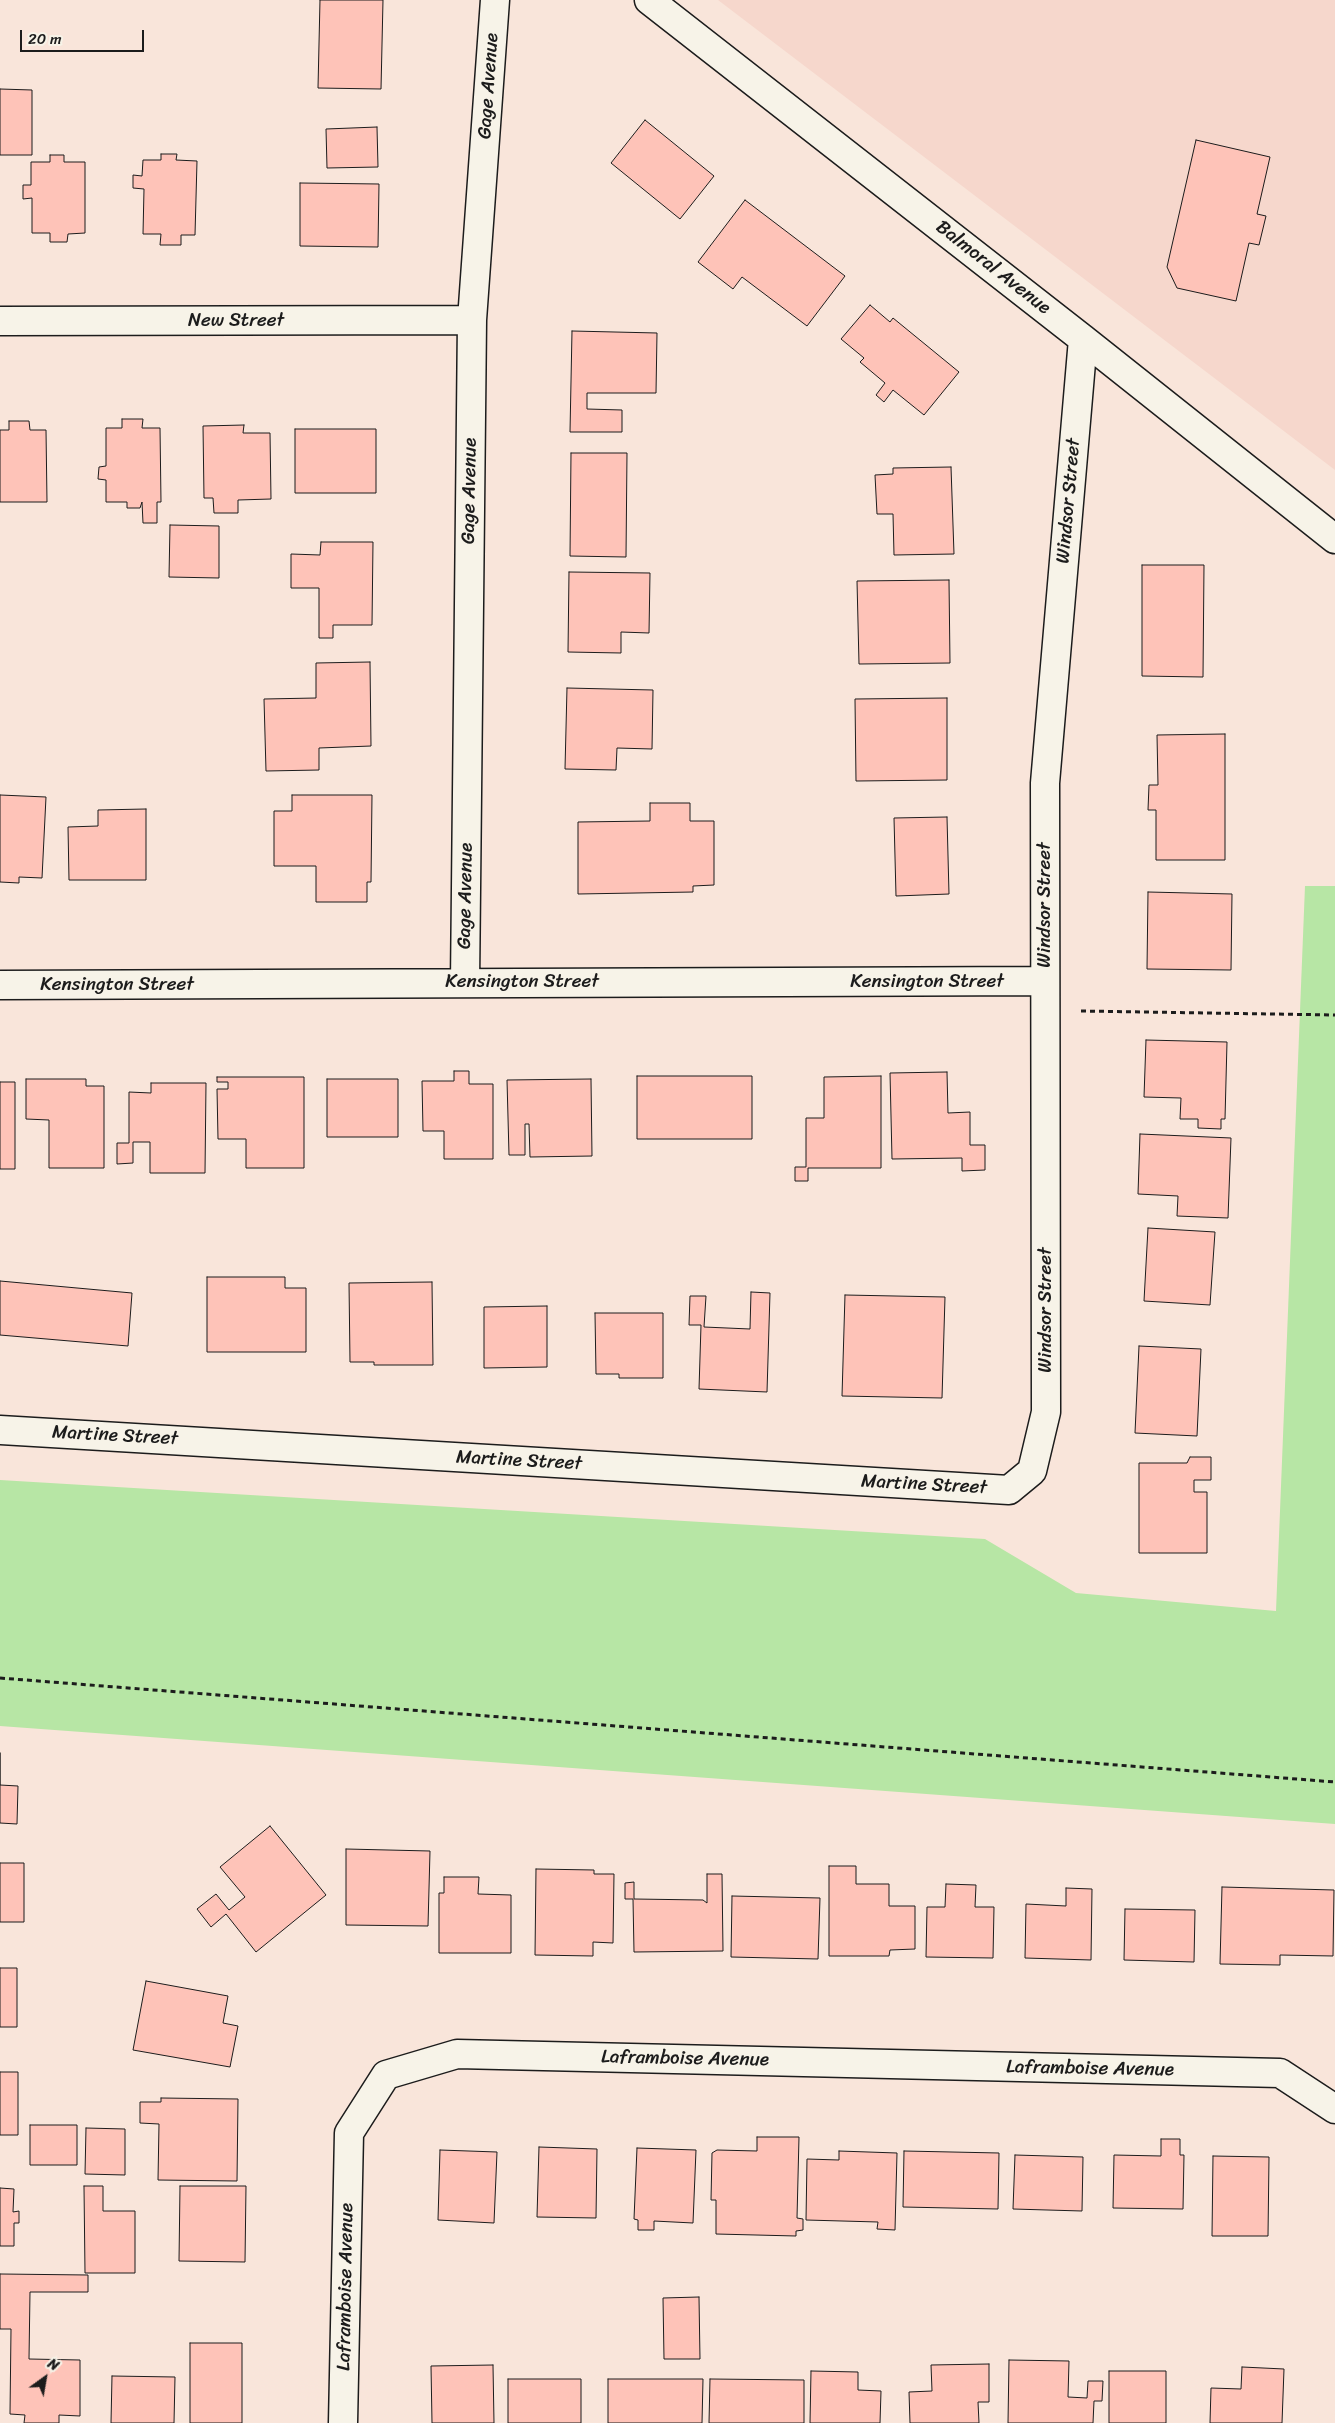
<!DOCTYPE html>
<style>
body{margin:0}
#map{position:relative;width:1335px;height:2423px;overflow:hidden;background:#f9e5da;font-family:Sriracha,sans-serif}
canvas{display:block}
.north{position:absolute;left:20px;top:2353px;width:50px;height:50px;-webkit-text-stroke:4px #f7f3e8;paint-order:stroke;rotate:32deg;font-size:14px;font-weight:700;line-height:20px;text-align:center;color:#1c1c1c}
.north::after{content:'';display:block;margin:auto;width:18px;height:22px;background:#1c1c1c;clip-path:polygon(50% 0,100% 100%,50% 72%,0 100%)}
.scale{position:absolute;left:20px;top:30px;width:124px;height:22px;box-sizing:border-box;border:2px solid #1c1c1c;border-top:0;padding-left:6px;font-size:15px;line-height:18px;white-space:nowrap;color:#1c1c1c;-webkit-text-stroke:4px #f7f3e8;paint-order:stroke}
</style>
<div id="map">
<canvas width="1335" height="2423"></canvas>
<div class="north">N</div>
<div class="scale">20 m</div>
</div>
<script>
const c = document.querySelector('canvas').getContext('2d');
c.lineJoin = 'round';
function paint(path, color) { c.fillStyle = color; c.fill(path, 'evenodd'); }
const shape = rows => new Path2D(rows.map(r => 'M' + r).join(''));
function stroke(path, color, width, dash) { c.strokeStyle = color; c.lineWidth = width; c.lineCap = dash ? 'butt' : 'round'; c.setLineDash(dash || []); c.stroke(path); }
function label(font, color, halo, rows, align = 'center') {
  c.font = font + ' Sriracha,sans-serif'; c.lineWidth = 5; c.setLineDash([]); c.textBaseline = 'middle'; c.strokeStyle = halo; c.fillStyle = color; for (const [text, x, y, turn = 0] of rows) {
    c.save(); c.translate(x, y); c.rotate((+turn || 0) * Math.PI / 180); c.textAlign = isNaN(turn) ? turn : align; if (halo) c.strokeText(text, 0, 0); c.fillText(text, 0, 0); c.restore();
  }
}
const built = shape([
 [718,0,1335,0,1335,470]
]);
const green = shape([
 [1305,886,1335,886,1335,1824,0,1726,0,1480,985,1539,1076,1593,1276,1611]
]);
const building = shape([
 [320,0,383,0,381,89,318,88,320,0],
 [0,89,32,90,32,155,0,155,0,89],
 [645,120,714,176,680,219,611,163,645,120],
 [377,127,378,167,327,168,326,129,377,127],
 [1196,140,1270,157,1257,214,1266,216,1259,245,1249,243,1236,301,1177,288,1167,267,1196,140],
 [161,154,177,154,176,160,197,161,195,235,181,235,181,245,160,245,161,234,143,234,144,189,133,188,133,175,142,176,143,160,161,160,161,154],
 [50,155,64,155,64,162,85,162,85,233,68,234,67,242,50,242,50,233,32,233,32,198,23,199,23,185,31,185,31,162,50,162,50,155],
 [300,183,379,184,378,247,300,246,300,183],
 [745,200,845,276,807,326,742,277,733,289,698,262,745,200],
 [870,305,890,322,893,318,959,372,924,415,893,390,884,402,876,395,885,383,860,362,864,358,841,339,870,305],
 [572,331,657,333,656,393,587,393,587,409,622,410,622,432,570,432,572,331],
 [122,419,143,419,142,428,160,428,161,502,157,502,157,523,143,523,142,502,140,508,127,508,127,502,106,502,106,480,98,479,99,467,106,466,106,428,122,428,122,419],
 [9,421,29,421,30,430,46,430,47,502,0,502,0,430,9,430,9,421],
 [244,425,243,433,270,433,271,499,238,500,238,513,214,513,213,498,204,498,203,426,244,425],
 [295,429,376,429,376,493,295,493,295,429],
 [571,453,627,453,626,557,570,556,571,453],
 [951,467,954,554,894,555,893,514,877,514,875,475,893,474,893,468,951,467],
 [170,525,219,526,219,578,169,577,170,525],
 [321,542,373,542,372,625,333,625,333,638,319,638,319,588,291,588,291,554,320,555,321,542],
 [1142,565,1204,565,1203,677,1142,676,1142,565],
 [569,572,650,573,649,633,621,632,621,653,568,652,569,572],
 [949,580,950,663,859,664,857,581,949,580],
 [370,662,371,746,319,748,319,770,266,771,264,699,316,698,316,663,370,662],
 [567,688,653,690,652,749,617,748,616,770,565,769,567,688],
 [947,698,947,780,856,781,855,699,947,698],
 [1225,734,1225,860,1156,860,1156,810,1148,810,1149,785,1158,785,1157,735,1225,734],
 [0,795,46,797,42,878,19,877,19,883,0,882,0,795],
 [292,795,372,795,371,882,367,882,367,902,316,902,316,866,274,866,274,811,292,811,292,795],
 [650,803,690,803,690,821,714,821,714,885,693,886,693,892,578,894,578,822,650,821,650,803],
 [146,809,146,880,69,880,68,827,98,826,98,810,146,809],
 [947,817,949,894,896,896,894,818,947,817],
 [1148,892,1232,894,1231,970,1147,969,1148,892],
 [1146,1040,1227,1042,1225,1119,1221,1119,1221,1129,1198,1128,1198,1119,1180,1119,1181,1098,1144,1097,1146,1040],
 [454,1071,469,1071,469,1084,493,1084,493,1159,444,1159,444,1131,423,1131,422,1081,454,1081,454,1071],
 [947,1072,948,1113,970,1112,970,1145,985,1145,985,1170,962,1171,962,1158,892,1159,890,1073,947,1072],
 [637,1076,752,1076,752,1139,637,1139,637,1076],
 [881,1076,881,1168,808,1168,808,1181,795,1181,795,1167,806,1167,806,1118,824,1118,824,1077,881,1076],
 [217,1077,304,1077,304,1168,246,1168,246,1139,218,1139,217,1089,228,1089,228,1082,217,1082,217,1077],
 [26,1079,86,1079,86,1086,104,1086,104,1168,49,1168,49,1120,26,1119,26,1079],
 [327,1079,398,1079,398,1137,327,1137,327,1079],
 [591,1079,592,1156,530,1157,529,1124,525,1124,525,1155,509,1155,507,1080,591,1079],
 [0,1082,15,1082,15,1169,0,1169,0,1082],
 [151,1083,206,1083,205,1173,150,1173,150,1142,133,1142,133,1163,117,1164,117,1143,129,1143,129,1092,151,1093,151,1083],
 [1140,1134,1231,1138,1228,1218,1177,1216,1178,1196,1138,1194,1140,1134],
 [1148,1228,1215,1232,1210,1305,1144,1301,1148,1228],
 [207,1277,285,1277,285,1288,306,1288,306,1352,207,1352,207,1277],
 [0,1281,132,1293,128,1346,0,1335,0,1281],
 [432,1282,433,1365,374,1365,374,1362,350,1362,349,1283,432,1282],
 [751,1292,770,1293,767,1392,699,1389,701,1325,689,1325,690,1296,706,1296,704,1327,750,1329,751,1292],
 [845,1295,945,1297,942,1398,842,1396,845,1295],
 [547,1306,547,1367,484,1368,484,1307,547,1306],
 [595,1313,663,1313,663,1378,619,1378,619,1374,596,1374,595,1313],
 [1139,1346,1201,1349,1197,1436,1135,1433,1139,1346],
 [1190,1457,1211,1457,1211,1480,1194,1480,1194,1492,1207,1492,1207,1553,1139,1553,1139,1463,1187,1463,1190,1457],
 [0,1753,0,1785,18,1786,17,1824,0,1823,0,1753],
 [270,1826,326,1895,256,1952,226,1914,211,1927,197,1909,216,1894,229,1910,245,1897,220,1867,270,1826],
 [346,1849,430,1851,428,1926,346,1925,346,1849],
 [0,1863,24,1863,24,1922,0,1922,0,1863],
 [829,1866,856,1866,856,1884,889,1884,889,1906,915,1906,915,1949,890,1950,889,1956,829,1956,829,1866],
 [536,1869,594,1870,594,1874,614,1874,613,1943,593,1942,593,1956,535,1955,536,1869],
 [707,1874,722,1874,723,1951,634,1952,633,1899,625,1899,625,1883,634,1882,634,1899,703,1900,707,1903,707,1874],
 [444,1877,479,1877,478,1894,511,1895,511,1953,439,1953,439,1893,444,1893,444,1877],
 [946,1884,976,1885,975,1907,994,1907,993,1958,926,1957,927,1907,945,1907,946,1884],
 [1222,1887,1334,1890,1333,1956,1280,1955,1280,1965,1220,1964,1222,1887],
 [1066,1888,1092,1889,1091,1960,1025,1958,1026,1904,1066,1906,1066,1888],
 [732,1896,820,1898,818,1959,731,1957,732,1896],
 [1125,1909,1195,1910,1194,1962,1124,1960,1125,1909],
 [0,1968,17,1968,17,2027,0,2027,0,1968],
 [146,1981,228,1996,223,2023,238,2026,230,2067,133,2050,146,1981],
 [0,2072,18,2072,18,2135,0,2135,0,2072],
 [161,2098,238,2099,237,2181,158,2180,159,2124,140,2123,140,2102,161,2102,161,2098],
 [30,2125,77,2125,77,2165,30,2165,30,2125],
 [86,2128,125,2129,125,2175,85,2174,86,2128],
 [757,2137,799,2137,797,2218,803,2219,803,2230,796,2231,796,2236,716,2234,716,2200,711,2200,712,2153,717,2150,757,2151,757,2137],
 [1161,2139,1180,2139,1180,2155,1184,2155,1183,2209,1113,2208,1114,2155,1161,2156,1161,2139],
 [539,2147,597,2149,596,2218,537,2217,539,2147],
 [637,2148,696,2150,693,2223,654,2221,654,2230,638,2230,638,2220,634,2219,637,2148],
 [440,2150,497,2152,494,2223,438,2220,440,2150],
 [839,2151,897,2153,895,2230,877,2229,878,2222,806,2220,807,2159,839,2160,839,2151],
 [904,2151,999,2153,998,2209,903,2207,904,2151],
 [1015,2155,1083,2157,1082,2211,1013,2209,1015,2155],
 [1213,2156,1269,2157,1268,2236,1212,2236,1213,2156],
 [84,2186,103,2186,103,2211,135,2211,135,2273,85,2273,84,2186],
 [180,2186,246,2186,245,2262,179,2261,180,2186],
 [0,2188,14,2189,13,2212,19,2211,19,2223,14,2223,14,2246,0,2246,0,2188],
 [0,2274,88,2275,88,2292,30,2292,29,2359,80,2360,80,2416,59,2415,59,2423,24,2423,25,2415,10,2414,11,2329,0,2329,0,2274],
 [699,2297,700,2359,664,2359,663,2298,699,2297],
 [190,2343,242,2343,242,2423,190,2423,190,2343],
 [1009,2360,1069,2361,1068,2397,1087,2398,1088,2381,1103,2381,1102,2401,1094,2401,1093,2423,1008,2423,1009,2360],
 [989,2364,989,2402,978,2402,979,2423,910,2423,909,2392,932,2391,931,2365,989,2364],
 [493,2365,494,2423,432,2423,431,2366,493,2365],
 [1242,2367,1284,2369,1282,2423,1210,2423,1211,2388,1241,2389,1242,2367],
 [811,2371,858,2372,858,2390,881,2391,880,2423,810,2423,811,2371],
 [1109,2371,1166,2371,1166,2423,1109,2423,1109,2371],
 [112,2376,175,2377,174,2423,111,2423,112,2376],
 [508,2379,581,2379,581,2423,508,2423,508,2379],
 [608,2379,703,2379,702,2423,608,2423,608,2379],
 [710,2379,804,2380,804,2423,709,2423,710,2379]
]);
const path = shape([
 [1081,1011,1335,1015],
 [0,1678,1335,1782]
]);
const minor = shape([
 [649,0,1083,339,1335,539],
 [0,321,472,320],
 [465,982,472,320,495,0],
 [0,985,1045,981],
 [0,1430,1009,1490,1032,1471,1046,1412,1045,783,1083,339],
 [343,2423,349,2133,386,2075,457,2054,1280,2073,1335,2109]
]);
const streetNames = [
 ["Gage Avenue",489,86,-86],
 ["Balmoral Avenue",993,268,38],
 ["New Street",236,321],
 ["Gage Avenue",470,491,-89],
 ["Windsor Street",1069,501,-85],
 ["Gage Avenue",466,896,-89],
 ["Windsor Street",1045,905,-90],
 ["Kensington Street",522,982],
 ["Kensington Street",927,982],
 ["Kensington Street",117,985],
 ["Windsor Street",1046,1310,-90],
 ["Martine Street",115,1436,3],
 ["Martine Street",519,1461,3],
 ["Martine Street",924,1485,3],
 ["Laframboise Avenue",685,2059,1],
 ["Laframboise Avenue",1090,2069,1],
 ["Laframboise Avenue",346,2287,-89]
];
paint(built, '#f6d7cc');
paint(green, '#b7e6a5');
paint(building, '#fec3b8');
stroke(building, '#1c1c1c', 1);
stroke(minor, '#1c1c1c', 31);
stroke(path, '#1c1c1c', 3, [5, 4]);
stroke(minor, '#f7f3e8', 28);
label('19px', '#1c1c1c', '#f7f3e8', streetNames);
</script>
